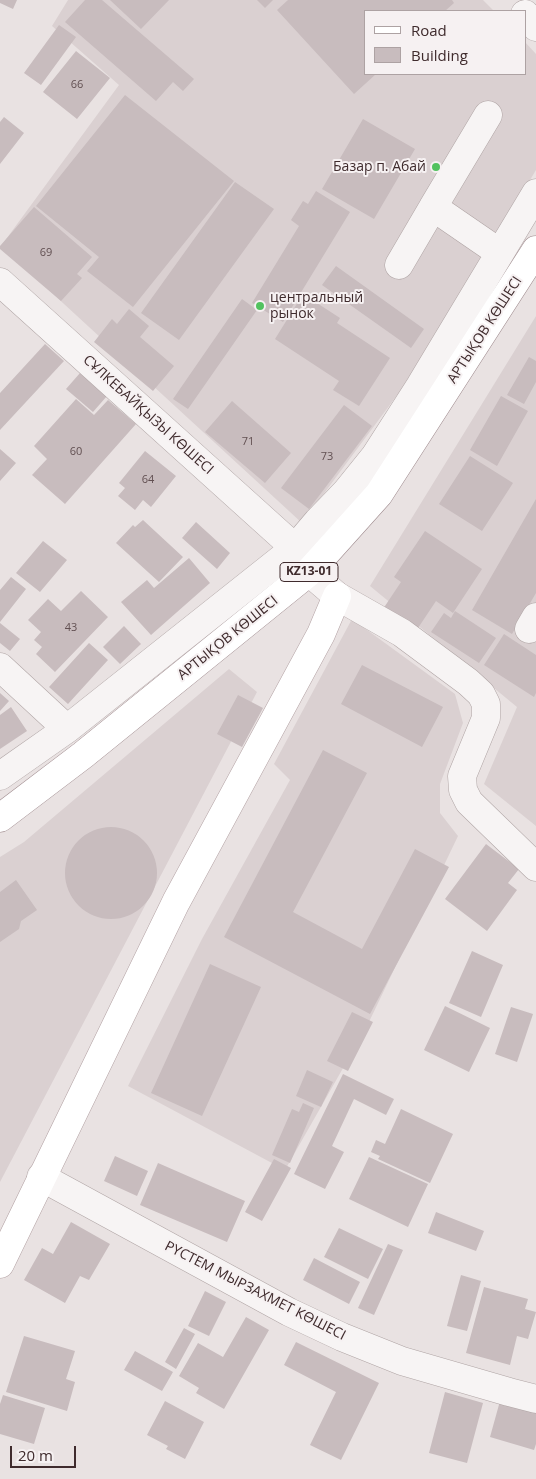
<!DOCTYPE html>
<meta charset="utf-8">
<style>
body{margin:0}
#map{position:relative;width:536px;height:1479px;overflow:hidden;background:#e9e2e2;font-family:"Open Sans",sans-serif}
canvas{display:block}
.legend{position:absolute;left:364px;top:10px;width:162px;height:65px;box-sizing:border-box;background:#f6f1f2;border:1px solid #ada2a3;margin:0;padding:6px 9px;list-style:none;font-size:15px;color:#3f2b2d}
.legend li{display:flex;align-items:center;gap:10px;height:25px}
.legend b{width:25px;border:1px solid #ada2a3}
.scale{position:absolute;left:10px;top:1446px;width:66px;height:22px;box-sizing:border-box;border:2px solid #3f2b2d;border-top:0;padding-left:6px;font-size:15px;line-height:18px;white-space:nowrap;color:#3f2b2d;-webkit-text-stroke:4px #f6f1f2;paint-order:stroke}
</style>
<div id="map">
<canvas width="536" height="1479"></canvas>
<ul class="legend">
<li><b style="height:6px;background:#fff"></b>Road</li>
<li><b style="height:14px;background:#c8bcbe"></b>Building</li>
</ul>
<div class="scale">20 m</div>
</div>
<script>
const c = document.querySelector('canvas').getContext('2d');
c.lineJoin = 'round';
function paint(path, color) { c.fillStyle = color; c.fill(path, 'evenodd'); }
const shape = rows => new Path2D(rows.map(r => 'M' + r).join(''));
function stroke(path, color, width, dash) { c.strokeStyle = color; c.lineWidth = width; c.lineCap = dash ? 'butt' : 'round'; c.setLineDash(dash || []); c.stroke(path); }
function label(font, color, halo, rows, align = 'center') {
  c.font = font + ' "Open Sans",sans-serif'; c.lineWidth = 4; c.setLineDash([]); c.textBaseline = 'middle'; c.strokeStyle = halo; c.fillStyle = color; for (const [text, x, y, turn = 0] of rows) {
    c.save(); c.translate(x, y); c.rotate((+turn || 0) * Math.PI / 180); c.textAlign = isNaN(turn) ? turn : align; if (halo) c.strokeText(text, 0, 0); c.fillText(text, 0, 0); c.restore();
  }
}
const built = shape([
 [68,0,483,0,494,11,365,11,365,74,525,74,525,42,536,54,536,170,418,367,302,523,1,246,119,85,52,26],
 [536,316,536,826,484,784,517,707,370,586],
 [352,619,455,694,463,723,440,784,440,813,458,836,367,1026,285,1170,128,1086,202,939,290,780,274,764],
 [229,669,257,692,0,1182,0,857,24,842]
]);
const building = shape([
 [0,0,17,0,13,9,0,3],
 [85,0,102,0,194,79,183,91,173,82,156,101,65,22],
 [110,0,169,0,141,29],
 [257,0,273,0,265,8],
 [288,0,452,0,454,3,445,11,365,11,365,74,376,74,354,94,277,10],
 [59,25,76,37,41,85,24,73],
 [76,51,110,78,77,119,43,92],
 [125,95,234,181,133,307,87,271,99,257,36,206],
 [4,117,24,133,0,164,0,122],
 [363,119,415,149,374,219,322,189],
 [235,182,274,209,179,340,141,313],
 [316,191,350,212,283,322,252,303,299,226,291,220,303,201,308,204],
 [34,207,92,257,77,274,82,278,61,301,0,249,0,246],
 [336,266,424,329,411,348,322,285],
 [303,294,340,318,337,323,390,358,359,406,333,390,339,381,275,339],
 [242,299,257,310,188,409,173,399],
 [129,309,149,326,140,337,174,366,153,391,94,342,112,319,117,324],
 [45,344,64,361,0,430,0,393],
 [529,357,536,361,536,382,524,404,507,395],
 [80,373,107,396,93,412,66,389],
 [501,396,528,411,497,466,470,450],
 [76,399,94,415,108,400,136,424,65,504,32,475,47,459,34,446],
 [232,401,291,453,265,483,205,432],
 [344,405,372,426,309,509,281,488],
 [0,449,16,463,0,481],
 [145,451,176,476,151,507,143,500,135,510,118,496,125,488,119,483],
 [470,456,513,483,482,531,439,504],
 [536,499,536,593,512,634,472,610],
 [143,520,183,557,159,582,116,543,133,525,135,527],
 [196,522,230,553,217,569,182,538],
 [425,531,482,569,453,613,436,601,416,631,383,609,401,582,394,577],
 [43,541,67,560,40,592,16,573],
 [189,558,210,583,151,635,121,602,147,580,154,588],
 [11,577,26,589,0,622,0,590],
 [81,591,108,617,55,672,36,654,42,647,34,640,41,632,28,620,48,599,61,611],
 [455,611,496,638,479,663,431,632,444,613,451,618],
 [0,623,20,639,10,651,0,643],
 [124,626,141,644,120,664,103,647],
 [504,634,536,655,536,693,534,697,484,665],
 [89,643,108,660,68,704,49,687],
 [362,665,443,707,422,747,341,704],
 [0,693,9,701,0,711],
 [238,695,263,708,242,747,217,734],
 [11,707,27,731,0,749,0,715],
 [323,750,367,773,293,912,362,949,415,849,449,867,370,1014,224,937],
 '65 873a46 46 0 1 1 92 0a46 46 0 1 1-92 0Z',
 [486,844,519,869,508,883,517,890,487,931,445,899],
 [16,880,37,910,21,921,19,929,0,942,0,892],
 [472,951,503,965,481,1017,449,1003],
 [210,964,261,987,202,1116,151,1093],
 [445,1006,490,1028,469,1072,424,1050],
 [511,1007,533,1014,517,1062,495,1054],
 [352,1012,373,1022,348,1071,327,1061],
 [307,1070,333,1082,321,1107,296,1096],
 [343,1074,394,1099,386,1115,354,1099,332,1146,344,1152,325,1189,294,1174],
 [303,1103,314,1108,290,1163,272,1155,292,1109,299,1112],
 [401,1109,453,1134,430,1183,378,1159,380,1156,371,1152,376,1140,385,1144],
 [115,1156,148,1171,137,1196,104,1181],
 [369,1157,428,1184,408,1227,349,1199],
 [274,1159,291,1168,262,1221,245,1212],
 [158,1163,245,1201,227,1242,140,1205],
 [436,1212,484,1231,476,1251,428,1233],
 [71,1222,110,1244,89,1280,80,1276,65,1303,24,1280,42,1248,53,1254],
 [339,1228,383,1249,368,1279,324,1257],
 [388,1244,403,1250,374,1315,358,1308],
 [314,1258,360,1282,349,1304,303,1280],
 [461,1275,481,1281,467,1331,447,1326],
 [484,1287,528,1299,525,1309,536,1312,528,1339,517,1336,510,1365,466,1353],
 [205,1291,226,1302,209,1336,188,1326],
 [246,1317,269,1330,224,1409,196,1393,199,1388,179,1376,198,1343,223,1357],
 [184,1328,195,1334,176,1369,165,1362],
 [24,1336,75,1351,66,1379,75,1382,67,1411,6,1392],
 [296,1342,379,1383,341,1460,310,1445,336,1392,284,1365],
 [135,1351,173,1372,162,1391,124,1370],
 [445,1392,483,1403,467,1463,429,1453],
 [3,1395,45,1408,34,1444,0,1434,0,1404],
 [165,1401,204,1422,185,1459,166,1449,168,1446,147,1435],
 [500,1401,536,1411,536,1444,534,1450,490,1437]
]);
const minor = shape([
 [525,14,536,27],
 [488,115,433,207,500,253],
 [399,265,433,207],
 [0,282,295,548],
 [309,572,337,596,402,633,468,682,481,694,486,704,486,718,462,776,463,790,469,802,536,867],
 [529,629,536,617],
 [0,667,67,729],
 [0,776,67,729,295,548,318,521,346,492,375,456,420,386,536,193],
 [41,1177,289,1312,342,1337,402,1361,509,1392,536,1399]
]);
const major = shape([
 [0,1264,176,902,321,634,337,596]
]);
const highway = shape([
 [0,818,83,755,309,572,379,494,536,250]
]);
const markers = [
 [436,167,5,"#52c25f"],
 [260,306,5,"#52c25f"]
];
const numberNames = [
 ["66",77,85],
 ["69",46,253],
 ["71",248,442],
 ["60",76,452],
 ["73",327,457],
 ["64",148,480],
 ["43",71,628]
];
const shields = [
 [309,572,58]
];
const shieldNames = [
 ["KZ13-01",309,572]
];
const poiNames = [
 ["Базар п. Абай",426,167],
 ["центральный",270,298,"left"],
 ["рынок",270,314,"left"]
];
const streetNames = [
 ["АРТЫҚОВ КӨШЕСІ",485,330,-57],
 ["СҰЛКЕБАЙҚЫЗЫ КӨШЕСІ",148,415,42],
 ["АРТЫҚОВ КӨШЕСІ",228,638,-39],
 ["РҮСТЕМ МЫРЗАХМЕТ КӨШЕСІ",255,1291,27]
];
paint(built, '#dad0d1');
paint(building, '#c8bcbe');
stroke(minor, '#afa4a4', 29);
stroke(major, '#b3a2a4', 29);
stroke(highway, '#9e8a8d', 29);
stroke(minor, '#f7f4f4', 28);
stroke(major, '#fff', 28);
stroke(highway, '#fff', 28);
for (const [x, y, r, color] of markers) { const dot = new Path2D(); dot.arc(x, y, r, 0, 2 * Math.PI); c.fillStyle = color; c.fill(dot); stroke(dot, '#f6f1f2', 2); }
label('11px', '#614f51', null, numberNames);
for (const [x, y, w] of shields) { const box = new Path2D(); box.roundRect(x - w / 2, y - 9.5, w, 19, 4); c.fillStyle = '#f6f1f2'; c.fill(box); stroke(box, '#3f2b2d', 1); }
label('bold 12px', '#3f2b2d', null, shieldNames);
label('14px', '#3f2b2d', '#f6f1f2', poiNames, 'right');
label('14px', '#3f2b2d', '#f6f1f2', streetNames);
</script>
